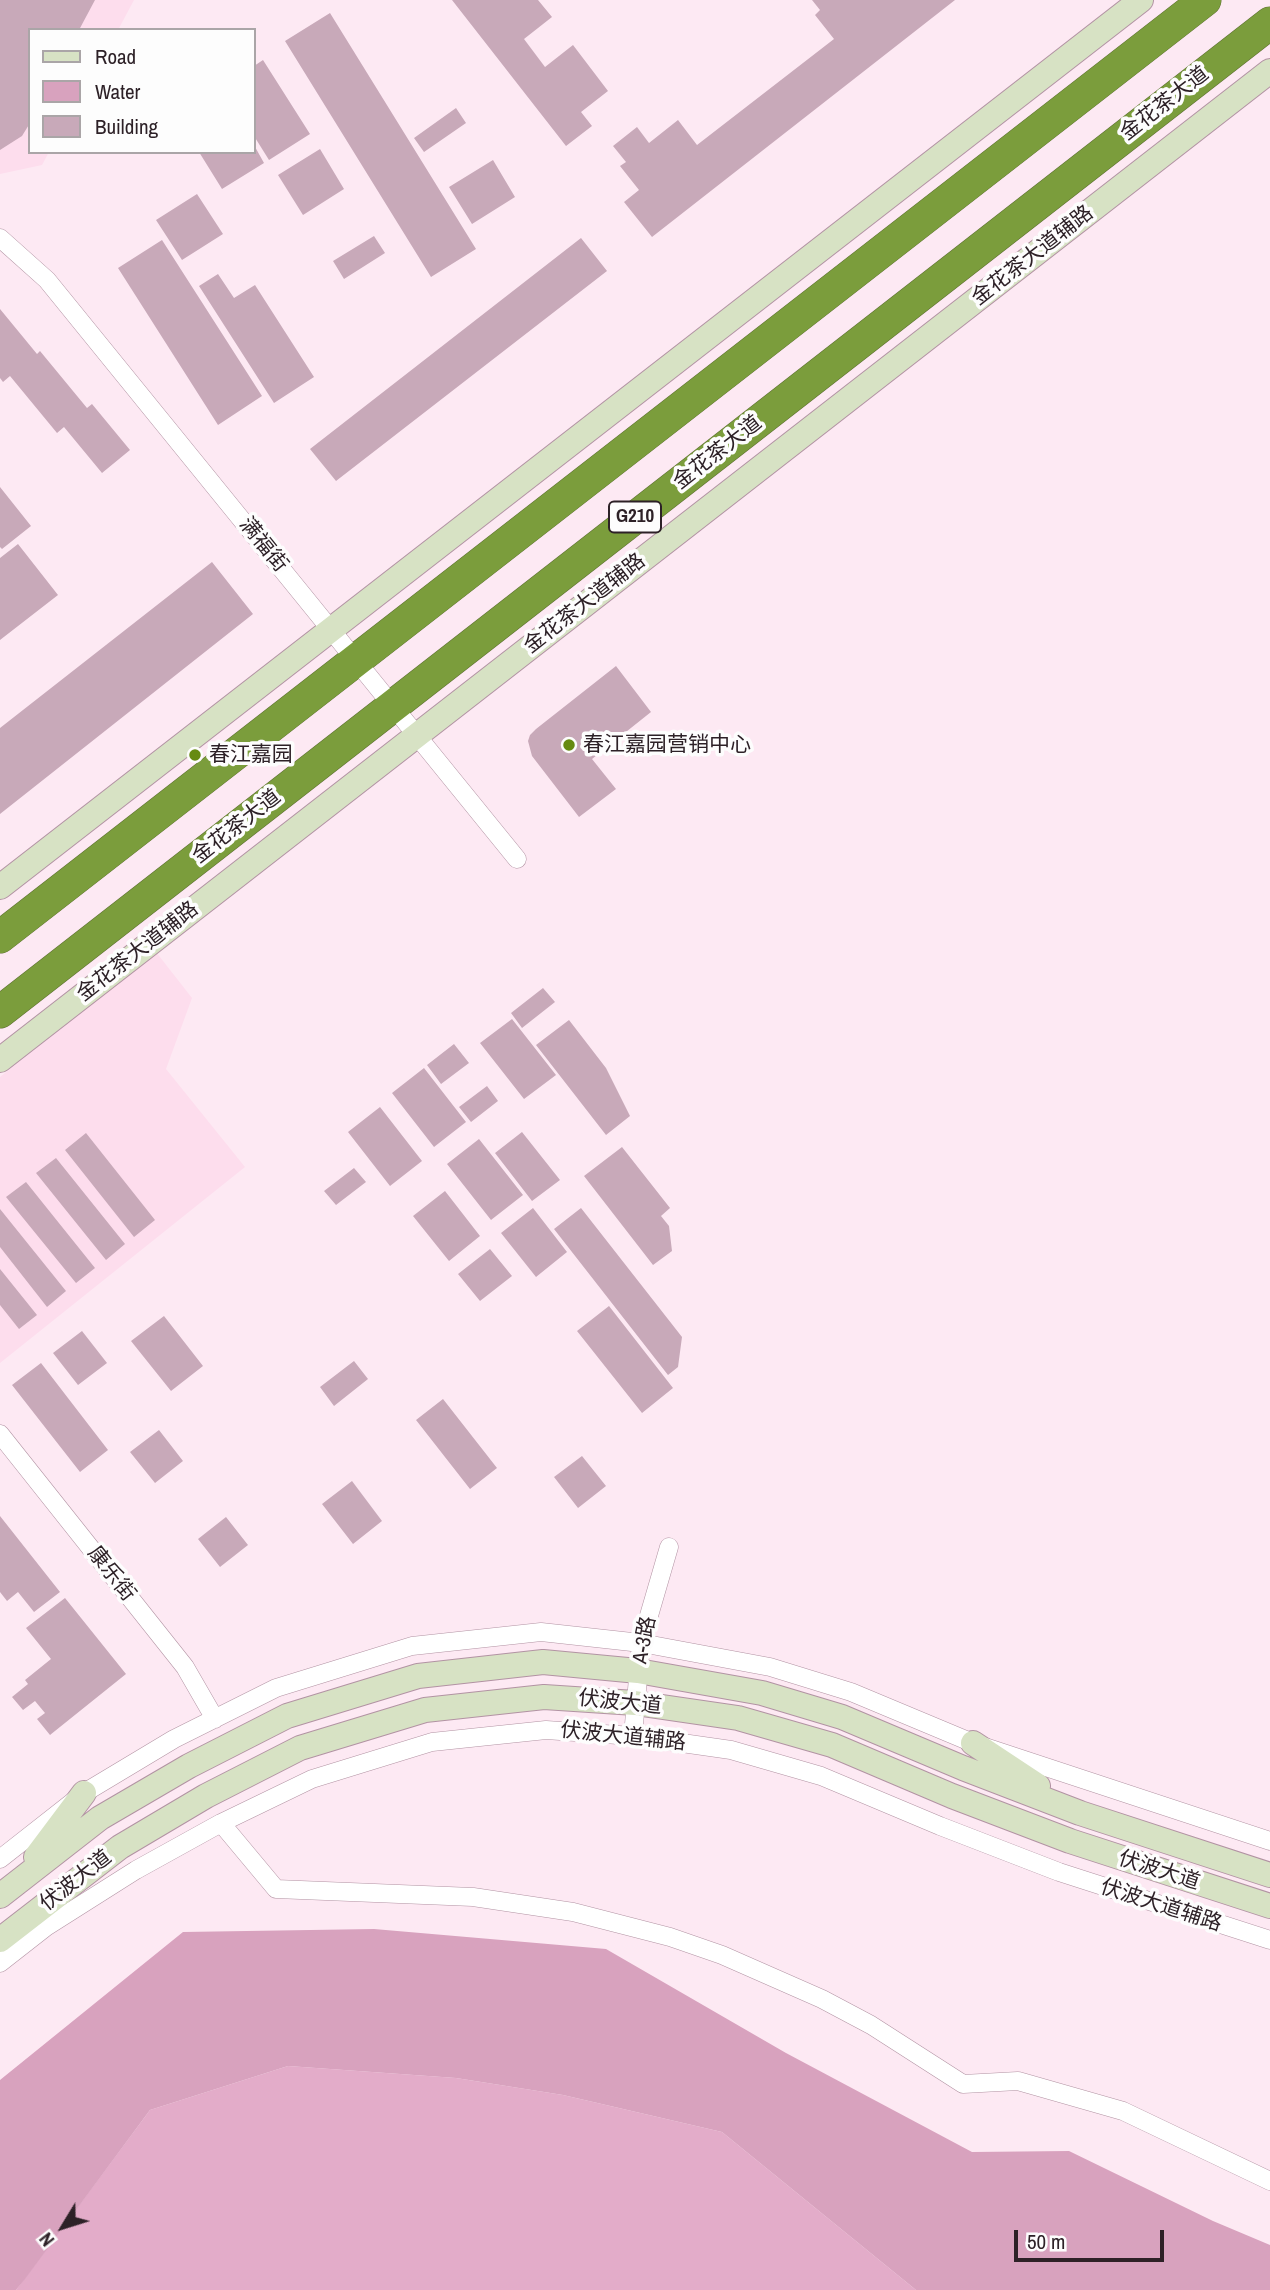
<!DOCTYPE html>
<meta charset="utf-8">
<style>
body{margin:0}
#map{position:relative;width:1270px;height:2290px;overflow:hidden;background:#fde9f3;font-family:"Archivo Narrow",sans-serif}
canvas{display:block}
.legend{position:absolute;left:28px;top:28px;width:228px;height:126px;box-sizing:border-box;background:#fdfdfd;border:2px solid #aaa5a7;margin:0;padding:9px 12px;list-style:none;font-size:21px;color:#2d2127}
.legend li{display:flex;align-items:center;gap:14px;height:35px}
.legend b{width:35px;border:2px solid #aaa5a7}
.north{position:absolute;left:28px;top:2192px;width:70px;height:70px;-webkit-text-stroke:5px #fdfdfd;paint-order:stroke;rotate:232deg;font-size:19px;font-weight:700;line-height:28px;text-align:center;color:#2d2127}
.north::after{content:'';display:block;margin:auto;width:24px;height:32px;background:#2d2127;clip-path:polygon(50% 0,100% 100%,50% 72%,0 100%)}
.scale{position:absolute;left:1014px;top:2230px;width:150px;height:32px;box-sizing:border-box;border:4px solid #2d2127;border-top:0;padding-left:9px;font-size:21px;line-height:24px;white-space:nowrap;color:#2d2127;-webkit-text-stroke:5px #fdfdfd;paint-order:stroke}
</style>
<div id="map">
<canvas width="1270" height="2290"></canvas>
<ul class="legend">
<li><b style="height:9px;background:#d7e2c4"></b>Road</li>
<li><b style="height:19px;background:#d8a2be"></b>Water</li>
<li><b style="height:19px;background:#c8a9b9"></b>Building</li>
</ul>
<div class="north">N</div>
<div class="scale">50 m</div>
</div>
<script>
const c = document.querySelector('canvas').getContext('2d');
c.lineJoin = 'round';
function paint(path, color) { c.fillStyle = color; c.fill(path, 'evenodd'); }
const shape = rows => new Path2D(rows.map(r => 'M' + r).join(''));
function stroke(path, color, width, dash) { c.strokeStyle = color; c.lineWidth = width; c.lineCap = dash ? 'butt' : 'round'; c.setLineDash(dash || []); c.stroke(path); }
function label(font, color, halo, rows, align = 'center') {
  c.font = font + ' "Archivo Narrow","Noto Sans SC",sans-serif'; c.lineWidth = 7; c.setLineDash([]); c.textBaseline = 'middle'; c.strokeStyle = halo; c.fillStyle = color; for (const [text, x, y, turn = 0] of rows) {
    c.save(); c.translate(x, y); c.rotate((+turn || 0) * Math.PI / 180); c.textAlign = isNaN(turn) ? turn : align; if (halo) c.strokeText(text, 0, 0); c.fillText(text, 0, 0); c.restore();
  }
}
const built = shape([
 [0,0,134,0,118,30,30,30,30,152,49,152,42,165,0,174],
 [156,952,192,998,166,1069,245,1167,0,1363,0,1077]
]);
const forest = shape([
 [288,2066,456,2078,563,2095,722,2132,916,2290,16,2290,150,2110]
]);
const water = shape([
 [374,1929,606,1949,786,2053,972,2152,1069,2151,1213,2221,1270,2245,1270,2290,916,2290,722,2132,563,2095,456,2078,288,2066,150,2110,25,2279,16,2290,0,2290,0,2080,183,1932]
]);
const building = shape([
 [0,0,95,0,79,30,30,30,30,123,22,136,0,150],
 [452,0,538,0,552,17,524,39,545,67,573,45,608,91,581,112,592,126,566,146],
 [812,0,955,0,652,237,624,202,639,190,620,166,626,162,613,146,637,127,649,143,678,120,697,145,834,39,815,15,820,10],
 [330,13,476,249,431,277,285,41],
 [263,60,310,134,269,160,254,136,254,66],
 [456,108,466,123,424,152,414,138],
 [254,145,264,163,222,189,199,152,254,152],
 [320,149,344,189,303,215,278,175],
 [493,160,515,197,472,224,449,187],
 [197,194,223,234,182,260,156,220],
 [374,236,385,253,344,279,333,261],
 [581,238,607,271,336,481,310,449],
 [162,240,262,396,218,425,118,268],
 [218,274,234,298,255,285,314,377,274,403,199,286],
 [0,309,37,354,40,351,87,408,92,404,130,450,102,473,64,427,57,433,10,376,3,382,0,378],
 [0,487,31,526,2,549,0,547],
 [18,544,58,595,0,640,0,558],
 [212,562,253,614,0,814,0,728],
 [616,666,651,712,592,759,616,789,579,817,532,756,528,741,530,735,536,729],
 [543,988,555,1002,522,1028,511,1013],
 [512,1019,556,1075,524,1099,480,1043],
 [569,1020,606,1068,630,1116,606,1135,536,1045],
 [454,1044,469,1063,441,1084,427,1065],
 [424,1068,466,1122,434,1147,392,1093],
 [487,1086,498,1101,471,1122,459,1107],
 [380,1107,422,1161,390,1186,348,1132],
 [522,1132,560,1180,532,1201,495,1153],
 [86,1133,155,1220,134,1237,65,1150],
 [479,1139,523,1195,491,1220,447,1164],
 [622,1147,670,1208,661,1216,669,1226,672,1251,653,1265,584,1176],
 [56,1158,125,1244,106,1260,36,1173],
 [354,1168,366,1182,336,1205,324,1191],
 [26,1182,95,1268,76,1283,6,1197],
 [445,1191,480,1236,449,1261,413,1216],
 [533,1208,567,1252,536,1277,501,1233],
 [581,1208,682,1337,678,1367,668,1375,554,1229],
 [0,1209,66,1291,47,1307,0,1247],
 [490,1249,512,1276,480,1301,458,1274],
 [0,1269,37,1315,19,1329,0,1305],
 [609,1306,673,1388,642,1413,577,1331],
 [164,1316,203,1366,171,1391,131,1341],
 [82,1331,107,1363,78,1385,53,1353],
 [354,1361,368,1379,334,1406,320,1387],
 [41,1363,108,1450,80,1472,12,1385],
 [443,1399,497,1468,470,1489,416,1420],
 [159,1430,183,1461,155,1483,130,1452],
 [582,1456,606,1486,578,1508,554,1477],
 [352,1481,382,1521,353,1544,322,1504],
 [0,1516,60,1592,34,1612,18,1592,7,1601,0,1592],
 [226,1517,248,1545,220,1567,198,1539],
 [65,1598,126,1674,50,1735,37,1719,45,1713,35,1701,23,1710,12,1697,28,1684,25,1680,51,1659,26,1628]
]);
const street = shape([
 [0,238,47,280,517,859],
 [0,1434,185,1667,215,1719],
 [633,1736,641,1643,669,1547],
 [221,1823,276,1889,473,1897,573,1912,670,1937,722,1955,822,1999,871,2025,963,2084,1018,2081,1123,2111,1270,2181],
 [0,1859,84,1793,174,1739,276,1688,412,1646,541,1632,641,1643,770,1667,851,1692,973,1743,1270,1841],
 [0,1963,46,1927,136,1870,221,1823,312,1779,432,1742,546,1730,633,1736,731,1750,821,1776,940,1826,1059,1872,1270,1940]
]);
const secondary = shape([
 [0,887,1141,0],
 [0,1060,1270,71],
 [973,1743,1038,1786],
 [36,1857,84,1793],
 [0,1896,100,1818,189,1766,287,1716,418,1676,543,1662,638,1671,762,1693,842,1717,963,1768,1080,1813,1270,1875],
 [0,1940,120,1847,206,1796,300,1748,425,1710,544,1697,635,1703,738,1718,832,1745,952,1796,1070,1841,1270,1906]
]);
const highway = shape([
 [0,937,1205,0],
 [0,1012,1270,23]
]);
const markers = [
 [569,745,7,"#668a11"],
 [195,755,7,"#668a11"]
];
const shields = [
 [635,517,52]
];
const shieldNames = [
 ["G210",635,517]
];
const streetNames = [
 ["金花茶大道",1165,104,-38],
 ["金花茶大道辅路",1033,256,-38],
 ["金花茶大道",718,453,-38],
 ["满福街",263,545,51],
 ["金花茶大道辅路",585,604,-38],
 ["金花茶大道",237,827,-38],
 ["金花茶大道辅路",138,952,-38],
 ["康乐街",111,1574,52],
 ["A-3路",645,1640,-79],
 ["伏波大道",620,1703,6],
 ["伏波大道辅路",623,1737,6],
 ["伏波大道",1159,1871,18],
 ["伏波大道",76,1881,-38],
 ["伏波大道辅路",1161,1906,18]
];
const poiNames = [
 ["春江嘉园营销中心",583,745],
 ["春江嘉园",209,755]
];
paint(built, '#fddded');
paint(forest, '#e3acc9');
paint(water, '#d8a2be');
paint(building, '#c8a9b9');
stroke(street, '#b293a3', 19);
stroke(secondary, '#b293a3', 26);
stroke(highway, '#607235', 33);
stroke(street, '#fff', 18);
stroke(secondary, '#d7e2c4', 24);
stroke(highway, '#7b9d3c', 32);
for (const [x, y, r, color] of markers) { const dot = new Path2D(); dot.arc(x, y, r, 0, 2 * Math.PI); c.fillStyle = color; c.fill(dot); stroke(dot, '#fdfdfd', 2.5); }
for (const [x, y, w] of shields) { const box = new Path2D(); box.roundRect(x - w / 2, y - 15.5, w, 31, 5); c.fillStyle = '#fdfdfd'; c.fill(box); stroke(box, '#2d2127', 2); }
label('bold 19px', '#2d2127', null, shieldNames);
label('21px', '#2d2127', '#fdfdfd', streetNames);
label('21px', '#2d2127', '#fdfdfd', poiNames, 'left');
</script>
